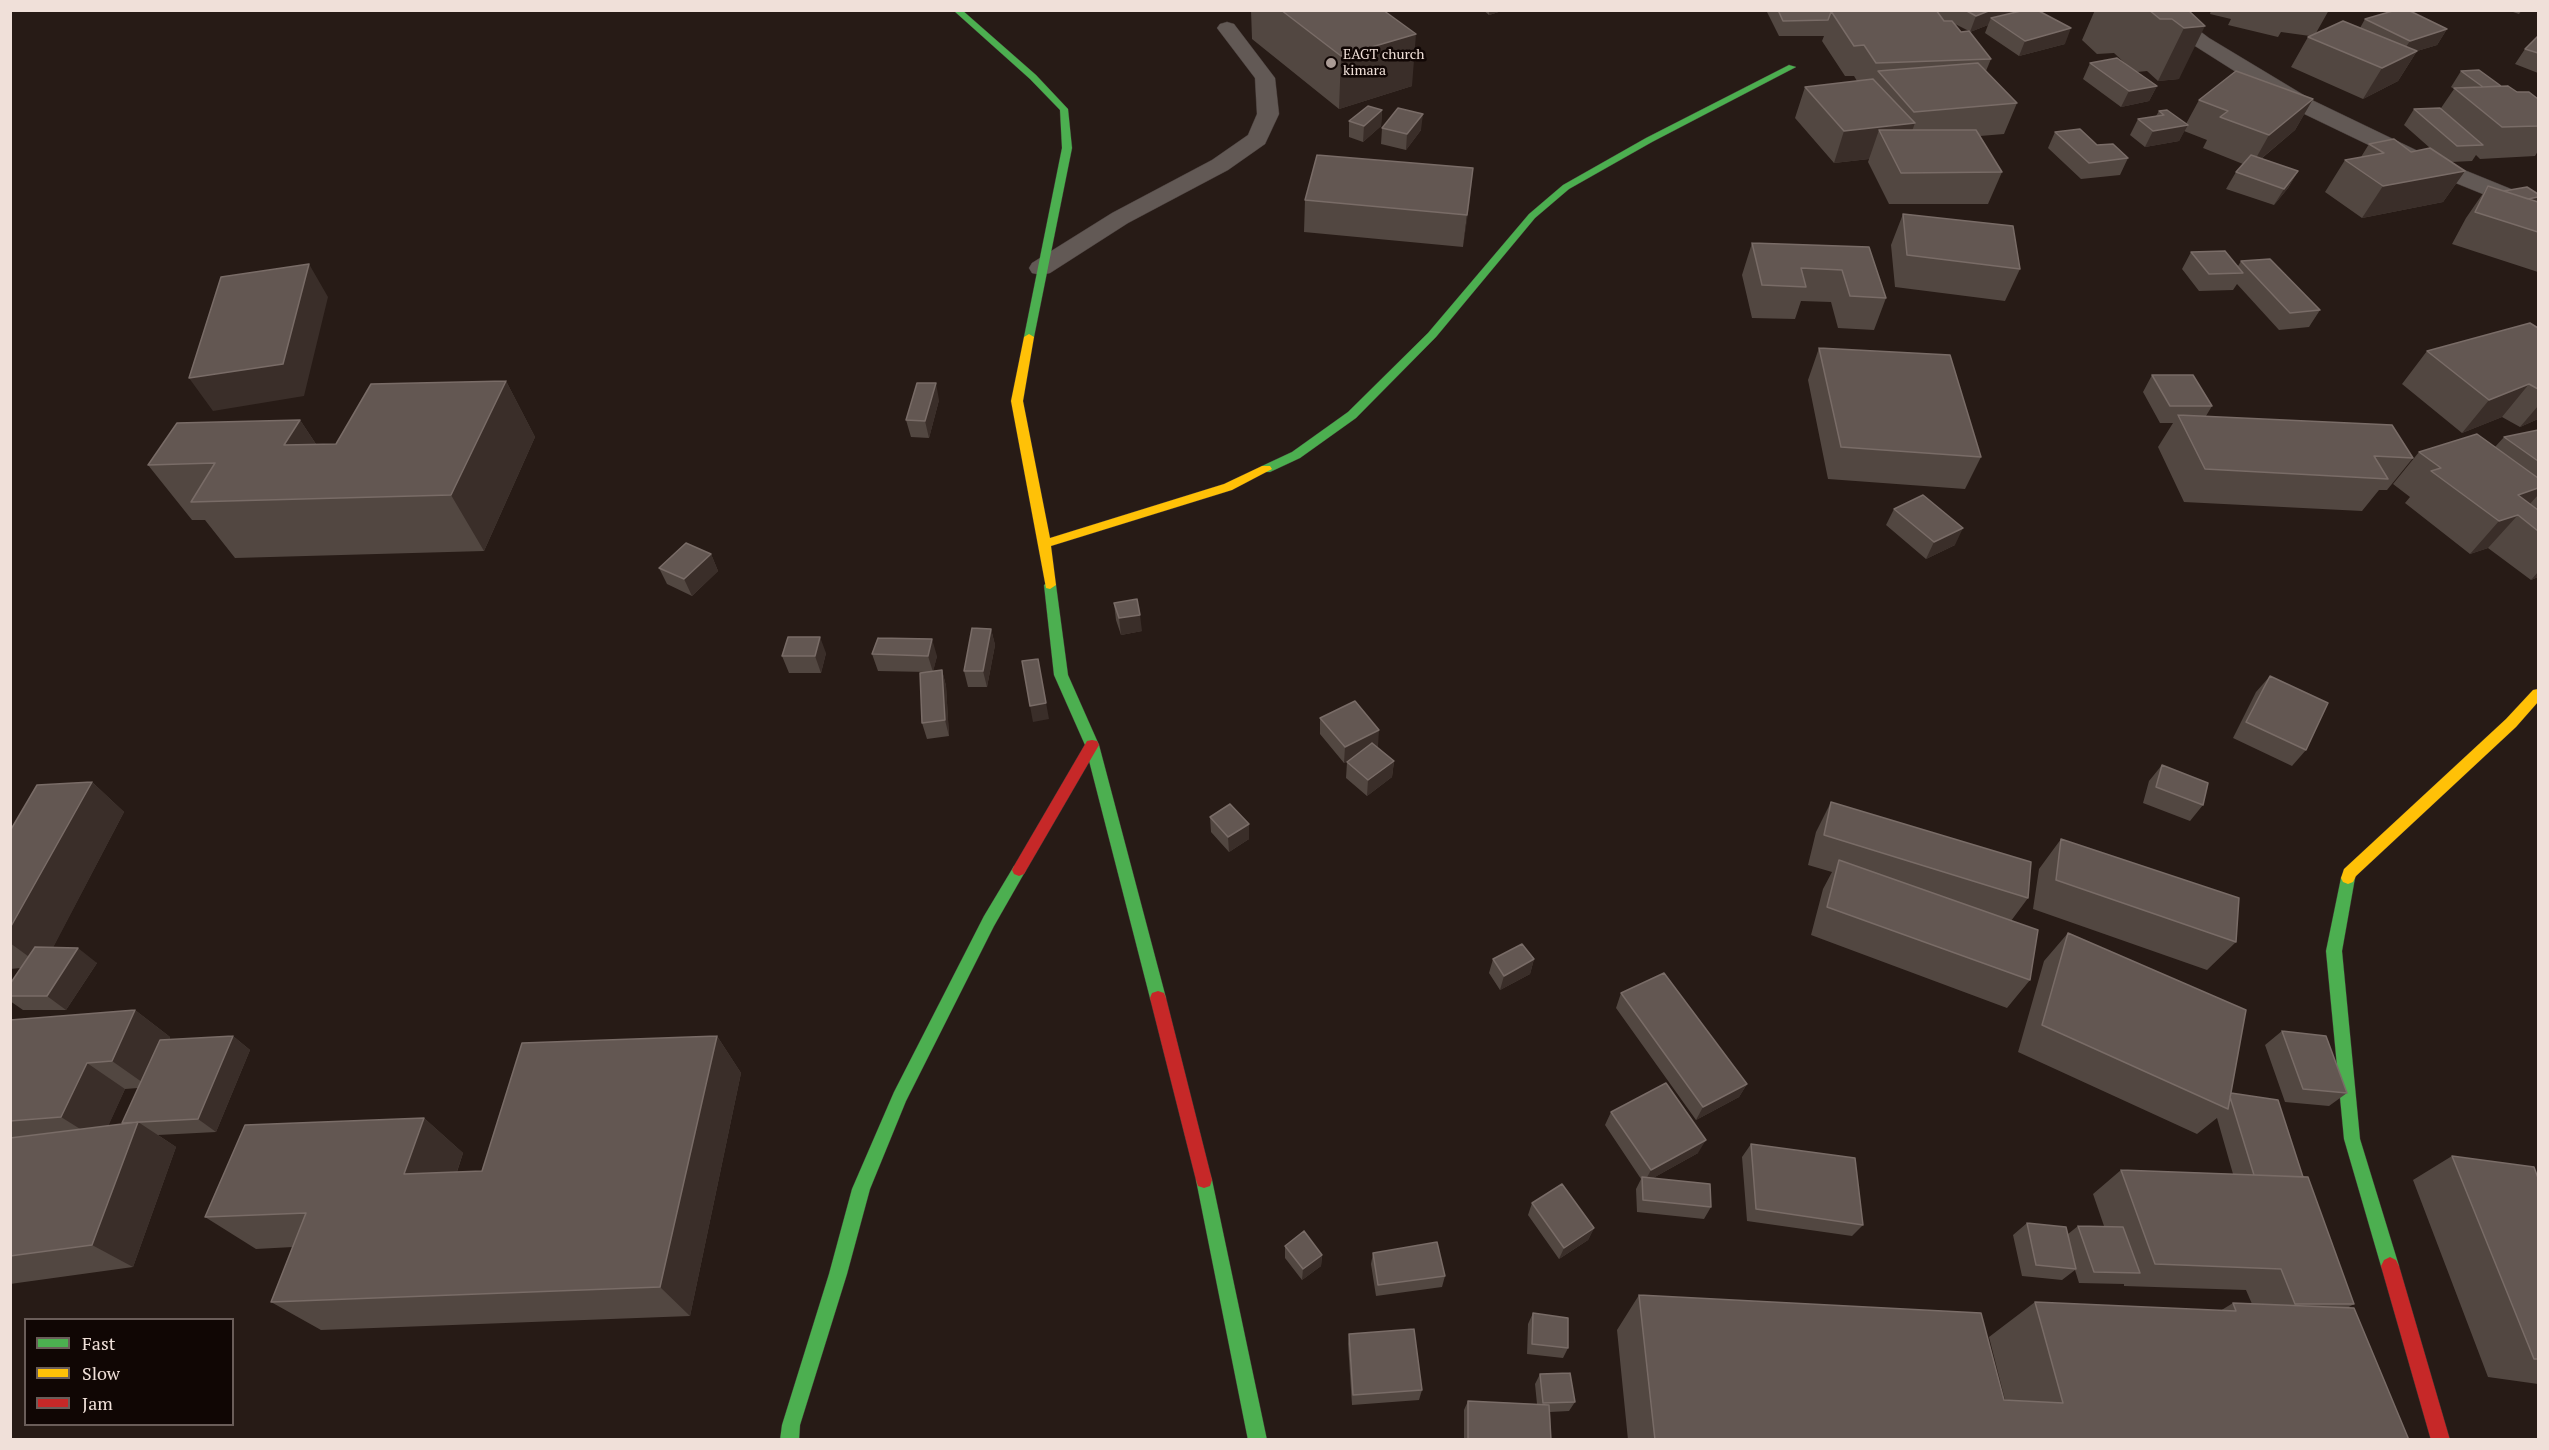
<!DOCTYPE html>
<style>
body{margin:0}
#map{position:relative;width:2549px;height:1450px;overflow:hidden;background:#271b16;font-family:"PT Serif",serif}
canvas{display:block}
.frame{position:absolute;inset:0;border:12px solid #f0e0d9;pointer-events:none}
.legend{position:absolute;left:24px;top:1318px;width:210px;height:108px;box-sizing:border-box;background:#100604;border:2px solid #6a5d59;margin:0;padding:8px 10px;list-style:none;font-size:18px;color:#f0e0d9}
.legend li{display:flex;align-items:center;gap:12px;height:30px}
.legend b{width:30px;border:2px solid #6a5d59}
</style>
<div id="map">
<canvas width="2549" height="1450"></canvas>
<div class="frame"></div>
<ul class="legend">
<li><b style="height:8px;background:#4caf50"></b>Fast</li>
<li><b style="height:8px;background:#ffc107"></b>Slow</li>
<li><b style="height:8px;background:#c62828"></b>Jam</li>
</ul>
</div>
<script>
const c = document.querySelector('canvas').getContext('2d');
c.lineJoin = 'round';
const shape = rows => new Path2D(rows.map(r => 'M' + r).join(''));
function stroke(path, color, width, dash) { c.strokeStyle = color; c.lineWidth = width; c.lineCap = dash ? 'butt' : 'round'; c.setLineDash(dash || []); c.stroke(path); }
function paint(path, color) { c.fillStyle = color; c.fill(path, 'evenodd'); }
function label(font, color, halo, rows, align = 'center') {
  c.font = font + ' "PT Serif",serif'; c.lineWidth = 5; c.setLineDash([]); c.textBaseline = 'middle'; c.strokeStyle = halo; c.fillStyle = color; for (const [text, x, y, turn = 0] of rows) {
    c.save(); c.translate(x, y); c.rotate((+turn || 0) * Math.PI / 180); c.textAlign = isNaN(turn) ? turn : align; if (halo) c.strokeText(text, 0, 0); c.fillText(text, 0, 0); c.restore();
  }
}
const street = shape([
 [2150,10,2172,10,2209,38,2312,100,2420,152,2511,189,2538,197,2538,211,2495,199,2404,162,2296,110,2195,46,2150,10],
 [1227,22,1234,24,1275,78,1279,114,1265,144,1228,170,1128,223,1050,273,1041,275,1032,273,1029,268,1032,263,1112,213,1212,160,1248,135,1257,114,1255,78,1217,28,1220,24,1227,22]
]);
const fast = shape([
 [953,10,962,10,1036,75,1068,109,1072,148,1034,337,1029,340,1024,337,1062,148,1060,110,1030,79,953,10],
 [1789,65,1796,67,1652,142,1569,189,1535,218,1436,337,1356,418,1300,458,1270,472,1262,472,1260,469,1262,466,1292,452,1348,412,1428,333,1529,214,1563,185,1646,138,1789,65],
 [1050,581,1056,585,1068,675,1099,745,1166,998,1164,1003,1158,1005,1152,1003,1150,998,1085,745,1054,675,1044,585,1050,581],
 [1019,864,1024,866,1026,870,994,926,906,1101,870,1189,847,1274,800,1425,799,1440,780,1440,782,1425,829,1274,852,1189,894,1092,984,916,1014,866,1019,864],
 [2348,872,2353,874,2355,878,2342,951,2360,1139,2399,1266,2396,1272,2390,1275,2384,1272,2381,1266,2344,1139,2326,951,2341,878,2343,874,2348,872],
 [1204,1172,1210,1174,1212,1180,1267,1440,1248,1440,1196,1180,1198,1174,1204,1172]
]);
const slow = shape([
 [1029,334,1034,337,1023,401,1050,538,1224,484,1262,466,1270,466,1272,469,1232,490,1051,546,1056,585,1050,589,1046,588,1011,401,1024,337,1029,334],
 [2538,689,2538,702,2516,727,2356,876,2353,882,2348,884,2343,882,2341,878,2344,869,2506,719,2533,690,2538,689]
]);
const jam = shape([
 [1092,740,1097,741,1099,745,1024,874,1019,876,1014,874,1012,870,1014,866,1087,741,1092,740],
 [1158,991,1164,993,1166,998,1212,1180,1210,1186,1204,1188,1198,1186,1196,1180,1150,998,1152,993,1158,991],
 [2390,1257,2396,1260,2399,1266,2450,1440,2431,1440,2381,1266,2384,1260,2390,1257]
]);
const wall = shape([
 [1251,10,1383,10,1412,86,1339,109,1252,39],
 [1483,10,1505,10,1489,15],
 [1766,10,1830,10,1831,12,1845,11,2014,10,2013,13,2065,44,2019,56,1985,33,1988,25,1970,32,1991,59,1986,71,2017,103,2004,134,1980,136,2002,172,1988,204,1889,204,1868,162,1869,159,1834,163,1795,118,1805,87,1857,81,1854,76,1845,76,1822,41,1824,36,1779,36],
 [1955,24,1969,31,1961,32],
 [2095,10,2188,10,2179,79,2158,81,2147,71,2137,72,2157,86,2149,101,2121,107,2083,79,2090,63,2129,67,2114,53,2097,54,2082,40],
 [2211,10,2329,10,2316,33,2360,28,2365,19,2447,29,2437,45,2417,51,2398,81,2363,99,2291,67,2308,37,2310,36,2281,32,2278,37,2228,25,2231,19,2210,14],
 [2507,10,2522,10,2519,14],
 [2538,36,2538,73,2515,64,2525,49],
 [2461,71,2517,92,2538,99,2538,151,2535,156,2480,159,2476,155,2472,161,2451,162,2465,171,2443,202,2362,218,2325,192,2345,160,2361,157,2369,144,2411,152,2430,148,2404,125,2414,109,2441,108,2454,89,2451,87],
 [2313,99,2295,130,2261,159,2298,171,2288,188,2274,205,2226,189,2236,172,2243,164,2203,148,2207,140,2184,131,2179,141,2145,147,2130,135,2138,119,2156,116,2159,111,2186,124,2199,100],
 [1382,110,1381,126,1363,142,1349,137,1349,121],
 [1382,128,1421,130,1406,150,1381,144],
 [2055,132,2128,158,2120,175,2081,179,2048,148],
 [1473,168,1463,247,1304,232,1305,200],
 [2488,186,2538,202,2538,272,2452,244,2466,218],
 [1903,214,2020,269,2005,301,1895,287,1891,245],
 [1752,243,1869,247,1886,298,1874,330,1838,328,1831,302,1801,301,1795,319,1752,318,1742,275],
 [2191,252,2238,266,2241,261,2320,310,2309,327,2279,330,2237,284,2233,290,2199,291,2182,269],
 [2538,328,2538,419,2520,427,2502,417,2462,433,2402,384,2427,351],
 [1819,348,1981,457,1965,489,1828,479,1808,380],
 [2152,375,2212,406,2206,416,2413,458,2387,490,2379,490,2362,511,2184,502,2158,447,2173,423,2160,423,2143,392],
 [506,381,535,437,484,551,235,558,205,520,192,520,148,465,300,420,316,444,336,444],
 [939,400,929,438,911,437,906,420],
 [2538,430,2538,577,2531,580,2488,548,2470,554,2405,503,2410,497,2393,484,2419,452,2495,447,2504,437],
 [1894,509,1955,545,1926,559,1886,525],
 [711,554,718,571,692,596,667,584,659,568],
 [1114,603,1142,631,1121,635,1116,620],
 [991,629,995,645,987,687,968,687,964,671],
 [826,653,821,673,789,673,782,656],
 [872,654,937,656,933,671,942,670,946,686,949,736,927,739,922,723,927,672,878,671],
 [2270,676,2306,750,2292,766,2233,738,2256,692],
 [1320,718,1378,746,1377,747,1394,761,1392,777,1367,796,1346,778,1347,762,1348,761,1344,763,1320,734],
 [2162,765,2203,805,2190,821,2143,803,2149,781],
 [92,782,124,812,53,947,97,963,66,1010,23,1010,10,1001,10,984,21,968,10,969,10,831],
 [1831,802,2028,898,2011,921,2030,980,2007,1008,1811,935,1823,889,1832,872,1808,865,1816,832],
 [1210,817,1249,824,1249,839,1229,852,1211,832],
 [2061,839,2236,942,2207,970,2033,909,2039,869],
 [2068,933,2231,1093,2303,1177,2354,1304,2347,1308,2409,1440,1628,1440,1617,1330,1639,1295,2005,1400,1989,1337,2035,1302,2220,1311,2233,1303,2252,1304,2246,1290,2124,1286,2124,1284,2079,1283,2075,1270,2062,1280,2022,1276,2013,1235,2027,1223,2068,1234,2078,1226,2104,1226,2093,1194,2121,1170,2233,1174,2217,1118,2197,1134,2018,1052,2044,961],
 [1493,959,1534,959,1530,974,1500,990,1489,973],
 [1621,993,1747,1084,1739,1097,1696,1120,1616,1008],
 [135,1010,170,1037,169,1040,233,1036,250,1050,216,1132,158,1135,176,1147,133,1267,10,1284,10,1020],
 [138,1088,123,1124,108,1126,125,1089],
 [2282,1031,2347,1093,2329,1106,2285,1102,2265,1045],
 [717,1036,741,1073,690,1316,321,1330,271,1302,293,1247,256,1249,205,1217,424,1118,463,1153,457,1172,482,1171],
 [1611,1112,1698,1153,1653,1178,1711,1207,1704,1219,1637,1212,1636,1189,1641,1179,1605,1125],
 [1751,1144,1863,1225,1852,1236,1747,1221,1742,1157],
 [2452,1156,2538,1178,2538,1384,2488,1377,2413,1180],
 [1532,1203,1594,1228,1588,1240,1559,1259,1528,1215],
 [1285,1246,1322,1255,1321,1266,1302,1280,1285,1258],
 [1373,1253,1445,1276,1442,1287,1376,1296,1371,1264],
 [1533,1313,1568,1348,1563,1358,1527,1354,1528,1324],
 [1349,1334,1422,1390,1419,1400,1352,1405,1348,1344],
 [1540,1374,1575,1402,1569,1411,1550,1412,1551,1440,1464,1440,1464,1410,1468,1401,1537,1404,1535,1384]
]);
const shadedWall = shape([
 [1489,10,1505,10,1489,15],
 [1991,10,2014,10,2011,17,1991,18,1988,25,1970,32,1976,16],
 [2205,26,2179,79,2158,81,2184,28],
 [2071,28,2065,44,2019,56,2025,41],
 [2447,29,2437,45,2417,51,2398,81,2363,99,2382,68,2400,56,2410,41],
 [1416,34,1412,86,1339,109,1341,56],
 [2157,86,2149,101,2121,107,2129,91],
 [2313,99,2295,130,2251,167,2269,135],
 [1382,110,1381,126,1363,142,1364,126],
 [1423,114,1421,130,1406,150,1407,134],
 [1915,123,1903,155,1879,130,1869,159,1834,163,1844,131],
 [2188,125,2179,141,2145,147,2153,131],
 [1473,168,1470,200,1463,247,1467,215],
 [2298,171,2288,188,2274,205,2284,189],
 [2465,171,2443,202,2362,218,2383,186],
 [2538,197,2538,200,2529,212,2511,202],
 [309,264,328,297,304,396,213,411,189,378],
 [506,381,535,437,484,551,451,495],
 [936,383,939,400,929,438,925,421],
 [2529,384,2502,417,2462,433,2489,400],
 [2538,406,2538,419,2520,427],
 [300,420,337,476,284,445],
 [2538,488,2538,495,2519,516,2518,515,2488,548,2470,554,2499,521,2518,495],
 [1963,528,1955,545,1926,559,1934,542],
 [711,554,718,571,692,596,684,579],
 [2538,572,2538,577,2531,580],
 [1140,615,1142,631,1121,635,1119,618],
 [991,629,995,645,987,687,983,671],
 [820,637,826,653,821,673,815,656],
 [932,639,937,656,933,672,928,656],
 [942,670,946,686,949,736,945,720],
 [1041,675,1049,719,1033,722,1030,706],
 [1379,730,1378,746,1344,763,1345,747],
 [1394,761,1392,777,1367,796,1368,780],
 [92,782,124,812,43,967,10,943,10,928],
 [1249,824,1249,839,1229,852,1228,837],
 [78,948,97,963,66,1010,47,996],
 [1534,959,1530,974,1500,990,1504,976],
 [135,1010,170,1037,149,1087,112,1061],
 [233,1036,250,1050,216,1132,198,1119],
 [717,1036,741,1073,690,1316,660,1287],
 [87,1063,125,1089,101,1142,61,1117],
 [1747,1084,1739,1097,1696,1120,1703,1107],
 [424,1118,463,1153,445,1207,404,1174],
 [138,1122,176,1147,133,1267,92,1245],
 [1706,1140,1698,1153,1644,1183,1651,1170],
 [1594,1228,1588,1240,1559,1259,1564,1248],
 [1322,1255,1321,1266,1302,1280,1303,1269]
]);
const building = shape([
 [1281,10,1383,10,1416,34,1341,56,1281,10],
 [1778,10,1830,10,1831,12,1828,20,1783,21,1778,10],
 [1852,10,1936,10,1944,21,1952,21,1961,32,1969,31,1991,59,1876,63,1864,45,1854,46,1831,11,1852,10],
 [1965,10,1991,10,1976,16,1965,10],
 [2025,10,2037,10,2071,28,2025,41,1991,18,2025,10],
 [2149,10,2188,10,2205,26,2184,28,2172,19,2160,19,2149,10],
 [2396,10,2408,10,2447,29,2410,41,2365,19,2396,10],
 [2343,21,2417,51,2382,68,2308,37,2343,21],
 [2538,36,2538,53,2525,49,2538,36],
 [2117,58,2157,86,2129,91,2090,63,2117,58],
 [1978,63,2017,103,1914,112,1878,71,1978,63],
 [2479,70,2501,86,2483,87,2461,71,2479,70],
 [2236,71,2313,99,2269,135,2220,117,2228,111,2199,100,2236,71],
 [1873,79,1915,123,1844,131,1805,87,1873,79],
 [2508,86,2517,92,2529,92,2538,99,2538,126,2502,127,2454,88,2508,86],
 [1368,106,1382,110,1364,126,1349,121,1368,106],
 [1398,108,1423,114,1407,134,1382,128,1398,108],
 [2440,108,2483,145,2457,146,2414,109,2440,108],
 [2167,110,2188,125,2153,131,2138,119,2164,115,2159,111,2167,110],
 [2080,129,2097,145,2113,144,2128,158,2089,163,2055,132,2080,129],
 [1879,130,1976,130,2002,172,1901,173,1879,130],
 [2394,139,2411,152,2430,148,2465,171,2383,186,2345,160,2384,153,2369,144,2394,139],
 [1317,155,1473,168,1467,215,1305,200,1317,155],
 [2251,155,2298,171,2284,189,2236,172,2251,155],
 [2488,186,2538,202,2538,232,2475,212,2488,186],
 [2527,187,2538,194,2538,197,2528,199,2504,191,2527,187],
 [1903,214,2013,226,2020,269,1907,255,1903,214],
 [1752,243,1869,247,1886,298,1850,296,1842,270,1801,268,1806,287,1762,285,1752,243],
 [2225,251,2243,273,2209,274,2191,252,2225,251],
 [2270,259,2320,310,2290,313,2241,261,2270,259],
 [309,264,283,364,189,378,221,277,309,264],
 [2530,323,2538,328,2538,389,2529,384,2489,400,2427,351,2530,323],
 [1819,348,1950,355,1981,457,1841,447,1819,348],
 [2152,375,2193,375,2212,406,2170,406,2152,375],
 [506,381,451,495,191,502,215,463,148,465,177,423,300,420,284,445,336,444,371,384,506,381],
 [917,383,936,383,925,421,906,420,917,383],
 [2178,415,2392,425,2413,458,2374,456,2388,479,2205,469,2178,415],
 [2538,430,2538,461,2504,437,2538,430],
 [2477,434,2538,478,2538,488,2518,495,2538,510,2538,531,2518,515,2499,521,2431,471,2441,468,2419,452,2477,434],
 [1923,495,1963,528,1934,542,1894,509,1923,495],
 [686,543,711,554,684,579,659,568,686,543],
 [1137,599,1140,615,1119,618,1114,603,1137,599],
 [972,628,991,629,983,671,964,671,972,628],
 [788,637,820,637,815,656,782,656,788,637],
 [878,638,932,639,928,656,872,654,878,638],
 [1038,659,1046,703,1030,706,1022,661,1038,659],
 [942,670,945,720,922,723,920,673,942,670],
 [2270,676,2328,703,2306,750,2246,722,2270,676],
 [1355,701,1379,730,1345,747,1320,718,1355,701],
 [1372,743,1394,761,1368,780,1347,762,1372,743],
 [2162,765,2208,783,2203,805,2156,787,2162,765],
 [92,782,10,928,10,831,37,785,92,782],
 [1831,802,2031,862,2028,898,1824,835,1831,802],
 [1230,804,1249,824,1228,837,1210,817,1230,804],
 [2061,839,2239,898,2236,942,2056,880,2061,839],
 [1839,860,2038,930,2030,980,1827,907,1839,860],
 [2068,933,2246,1010,2228,1109,2042,1025,2068,933],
 [1522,944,1534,959,1504,976,1493,959,1522,944],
 [35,947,78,948,47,996,10,996,10,984,35,947],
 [1664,973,1747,1084,1703,1107,1621,993,1664,973],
 [135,1010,112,1061,87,1063,61,1117,10,1121,10,1020,135,1010],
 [2282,1031,2326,1036,2347,1093,2303,1089,2282,1031],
 [233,1036,198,1119,122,1123,160,1040,233,1036],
 [717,1036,660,1287,271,1302,306,1213,205,1217,245,1125,424,1118,404,1174,482,1171,522,1043,717,1036],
 [1666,1083,1706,1140,1651,1170,1611,1112,1666,1083],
 [2231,1093,2278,1100,2303,1177,2254,1175,2230,1097,2231,1093],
 [138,1122,92,1245,10,1256,10,1138,138,1122],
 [1751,1144,1855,1158,1863,1225,1756,1209,1751,1144],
 [2452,1156,2534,1167,2538,1178,2538,1359,2534,1359,2452,1156],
 [2121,1170,2308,1177,2354,1304,2295,1304,2281,1269,2155,1264,2121,1170],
 [1642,1177,1710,1184,1711,1207,1643,1200,1642,1177],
 [1562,1184,1594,1228,1564,1248,1532,1203,1562,1184],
 [2027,1223,2066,1227,2076,1269,2036,1265,2027,1223],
 [2078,1226,2123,1227,2140,1273,2094,1272,2078,1226],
 [1304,1231,1322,1255,1303,1269,1285,1246,1304,1231],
 [1437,1242,1445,1276,1378,1285,1373,1253,1437,1242],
 [1639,1295,1981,1313,2004,1400,2063,1403,2035,1302,2236,1311,2233,1303,2354,1308,2409,1440,1655,1440,1639,1295],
 [1533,1313,1568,1318,1568,1348,1532,1344,1533,1313],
 [1414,1329,1422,1390,1353,1395,1349,1334,1414,1329],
 [1570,1373,1575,1402,1543,1403,1540,1374,1570,1373],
 [1468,1401,1549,1405,1551,1440,1468,1440,1468,1401]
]);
const markers = [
 [1331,63,6,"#aa9b95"]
];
const farPoinames = [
 ["EAGT church",1343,55],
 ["kimara",1343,71]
];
stroke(street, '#413633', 1);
stroke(fast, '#413633', 1);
stroke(slow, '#413633', 1);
stroke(jam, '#413633', 1);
paint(street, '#625955');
paint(fast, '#4caf50');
paint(slow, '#ffc107');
paint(jam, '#c62828');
paint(wall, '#524741');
paint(shadedWall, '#3a2e29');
paint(building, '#635752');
stroke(building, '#796c67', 1.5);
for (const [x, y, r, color] of markers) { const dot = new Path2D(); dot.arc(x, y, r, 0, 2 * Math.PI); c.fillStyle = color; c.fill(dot); stroke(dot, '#100604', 2); }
label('14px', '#f0e0d9', '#100604', farPoinames, 'left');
</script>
